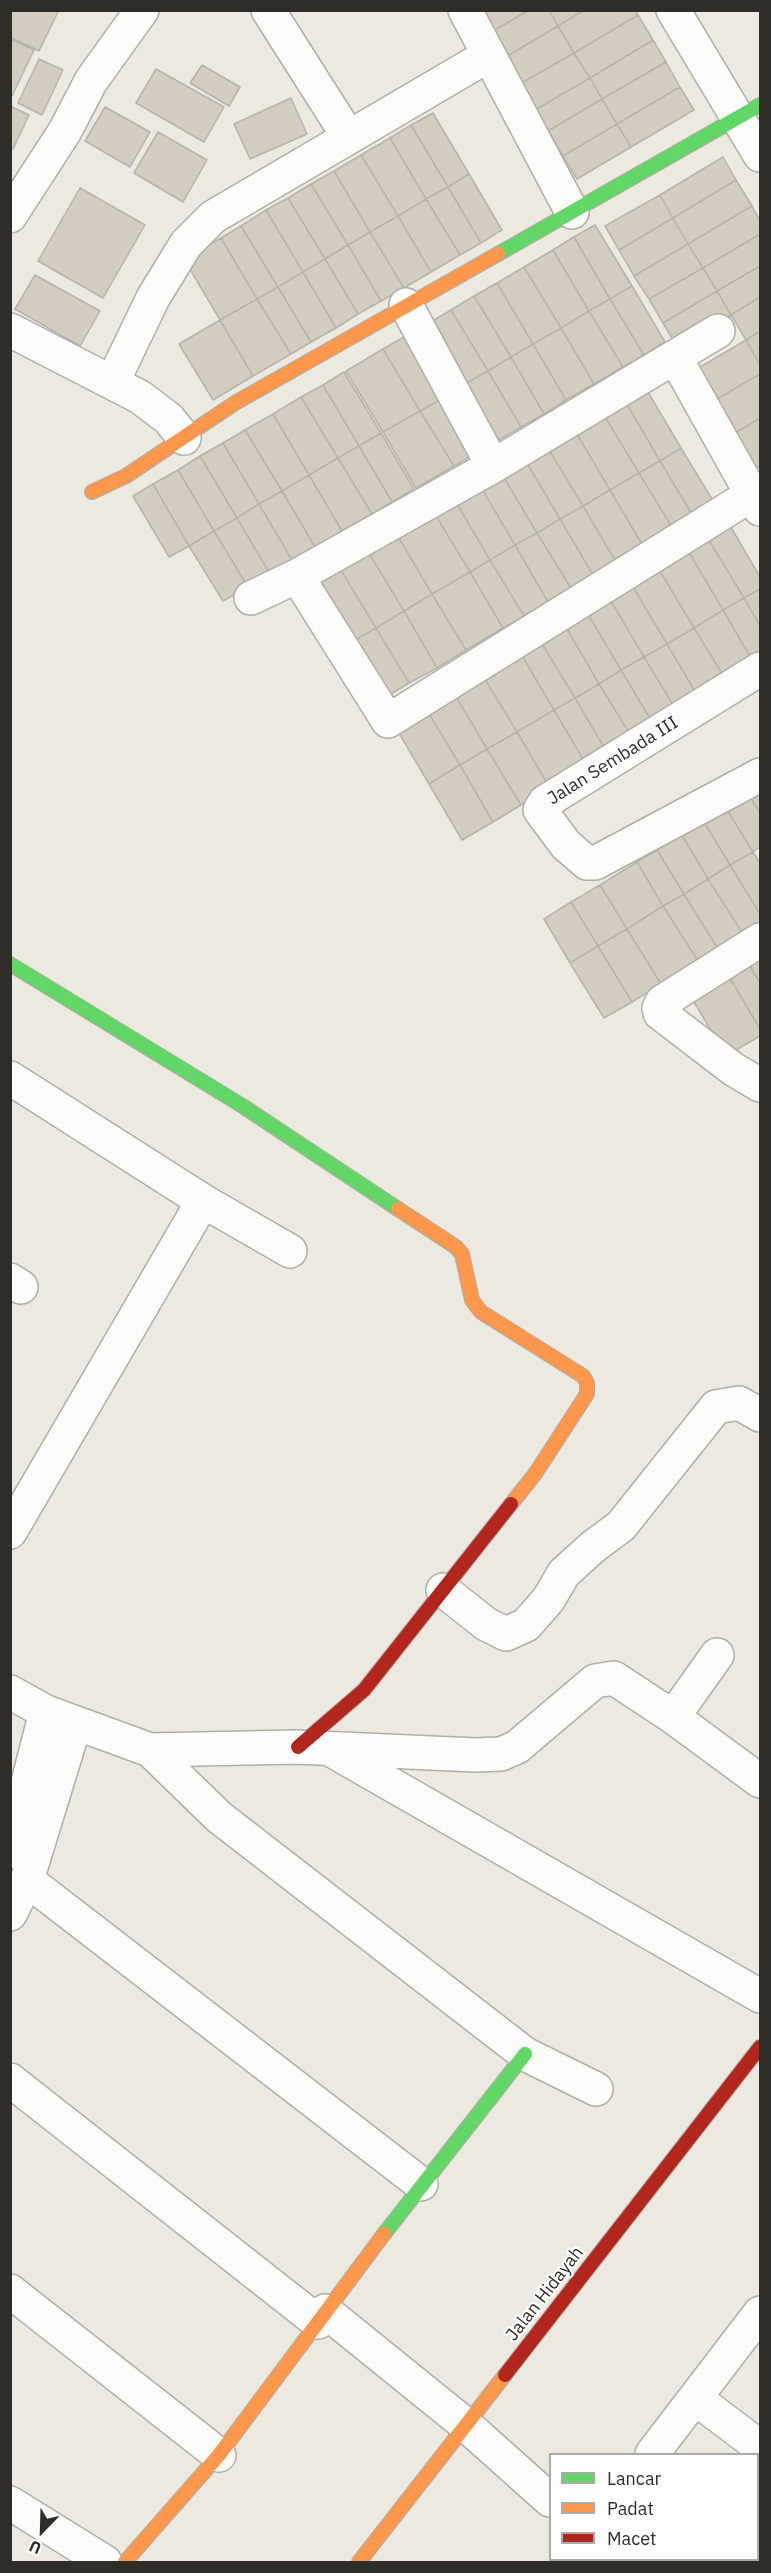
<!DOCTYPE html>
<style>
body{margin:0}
#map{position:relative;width:771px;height:2573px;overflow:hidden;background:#ece9e1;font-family:"IBM Plex Sans",sans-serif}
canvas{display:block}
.frame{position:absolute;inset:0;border:12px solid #2f2d27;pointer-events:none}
.legend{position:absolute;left:549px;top:2453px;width:210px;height:108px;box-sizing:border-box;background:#fff;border:2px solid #acaba9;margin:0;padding:8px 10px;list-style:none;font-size:18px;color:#2f2d27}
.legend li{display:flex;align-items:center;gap:12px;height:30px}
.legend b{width:30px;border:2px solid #acaba9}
.north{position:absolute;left:12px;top:2501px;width:60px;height:60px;-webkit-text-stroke:4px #fff;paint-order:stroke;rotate:203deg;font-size:16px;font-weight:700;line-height:24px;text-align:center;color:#2f2d27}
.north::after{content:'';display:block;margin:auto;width:21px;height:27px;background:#2f2d27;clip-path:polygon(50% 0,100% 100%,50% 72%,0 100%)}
</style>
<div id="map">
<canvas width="771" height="2573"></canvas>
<div class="frame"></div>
<ul class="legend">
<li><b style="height:8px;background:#63d668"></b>Lancar</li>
<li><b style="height:8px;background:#ff974d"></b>Padat</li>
<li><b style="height:8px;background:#b3261e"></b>Macet</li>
</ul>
<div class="north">U</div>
</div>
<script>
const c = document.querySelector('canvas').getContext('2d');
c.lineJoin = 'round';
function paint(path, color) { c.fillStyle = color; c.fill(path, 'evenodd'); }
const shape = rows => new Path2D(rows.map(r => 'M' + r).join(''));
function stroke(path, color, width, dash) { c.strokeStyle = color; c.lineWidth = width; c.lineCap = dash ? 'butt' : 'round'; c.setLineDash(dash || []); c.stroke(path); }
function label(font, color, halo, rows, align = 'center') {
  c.font = font + ' "IBM Plex Sans",sans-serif'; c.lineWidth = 4.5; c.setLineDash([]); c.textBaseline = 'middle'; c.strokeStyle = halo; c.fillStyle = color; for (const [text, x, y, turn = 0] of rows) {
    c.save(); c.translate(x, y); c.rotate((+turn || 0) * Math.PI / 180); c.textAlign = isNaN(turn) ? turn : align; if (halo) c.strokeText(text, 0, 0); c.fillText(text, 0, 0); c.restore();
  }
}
const building = shape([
 [10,10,59,10,39,51,10,37,10,10],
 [476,10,529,10,490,33,476,10],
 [529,10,549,10,558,26,504,58,490,33,529,10],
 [549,10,584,10,558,26,549,10],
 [584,10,635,10,638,15,574,53,558,26,584,10],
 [638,15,653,40,590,78,574,53,638,15],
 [558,26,574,53,520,84,504,58,558,26],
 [10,39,34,50,11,98,10,97,10,39],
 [653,40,666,62,602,99,590,78,653,40],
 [574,53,590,78,535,110,520,84,574,53],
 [39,59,63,70,42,115,18,103,39,59],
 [666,62,680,87,617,124,602,99,666,62],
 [202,65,240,87,229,106,190,83,202,65],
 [156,69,224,107,204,142,136,103,156,69],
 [590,78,602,99,548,131,535,110,590,78],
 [680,87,694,110,631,147,617,124,680,87],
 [291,98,307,134,250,159,234,124,291,98],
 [602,99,617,124,563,156,548,131,602,99],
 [10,106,29,115,13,149,10,148,10,106],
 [105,107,150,132,130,167,85,141,105,107],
 [433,113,469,174,448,187,411,125,433,113],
 [617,124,631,147,577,179,563,156,617,124],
 [411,125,448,187,426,199,390,138,411,125],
 [158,132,207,160,183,202,134,173,158,132],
 [390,138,426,199,398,216,361,155,390,138],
 [361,155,398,216,370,232,334,171,361,155],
 [723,157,736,180,673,218,660,195,723,157],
 [334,171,370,232,348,245,311,184,334,171],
 [469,174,502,230,481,243,448,187,469,174],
 [736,180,752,206,688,244,673,218,736,180],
 [311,184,348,245,325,259,288,198,311,184],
 [448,187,481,243,460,255,426,199,448,187],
 [80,188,145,225,103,298,38,261,80,188],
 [660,195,673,218,619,250,605,226,660,195],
 [288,198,325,259,303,272,266,210,288,198],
 [426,199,460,255,431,272,398,216,426,199],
 [752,206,760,221,760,234,703,268,688,244,752,206],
 [266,210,303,272,278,287,241,226,266,210],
 [398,216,431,272,404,288,370,232,398,216],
 [673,218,688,244,634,276,619,250,673,218],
 [595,225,632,286,610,299,574,237,595,225],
 [241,226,278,287,257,299,221,238,241,226],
 [370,232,404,288,381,301,348,245,370,232],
 [760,234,760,266,717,291,703,268,760,234],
 [574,237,610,299,589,311,553,250,574,237],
 [221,238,257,299,220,320,184,259,221,238],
 [688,244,703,268,649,299,634,276,688,244],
 [348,245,381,301,358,314,325,259,348,245],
 [553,250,589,311,561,328,524,267,553,250],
 [325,259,358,314,336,328,303,272,325,259],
 [760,266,760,297,731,315,717,291,760,266],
 [524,267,561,328,533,344,497,283,524,267],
 [703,268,717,291,663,323,649,299,703,268],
 [303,272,336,328,311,342,278,287,303,272],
 [35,275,100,311,80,346,15,309,35,275],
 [497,283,533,344,511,357,474,296,497,283],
 [632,286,665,342,644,355,610,299,632,286],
 [278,287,311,342,291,354,257,299,278,287],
 [717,291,731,315,677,347,663,323,717,291],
 [474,296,511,357,488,371,451,310,474,296],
 [760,297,760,331,746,340,731,315,760,297],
 [257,299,291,354,253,376,220,320,257,299],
 [610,299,644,355,623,367,589,311,610,299],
 [451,310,488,371,465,384,429,323,451,310],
 [589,311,623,367,594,384,561,328,589,311],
 [220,320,253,376,213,400,179,344,220,320],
 [561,328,594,384,566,400,533,344,561,328],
 [760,331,760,365,746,340,760,331],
 [404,337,441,399,420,411,383,349,404,337],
 [746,340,760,365,760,374,710,403,692,372,746,340],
 [533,344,566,400,544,414,511,357,533,344],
 [383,349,420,411,383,432,346,371,383,349],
 [511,357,544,414,521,427,488,371,511,357],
 [488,371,521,427,499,440,465,384,488,371],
 [344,372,381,433,359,446,323,385,344,372],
 [760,374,760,418,730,436,710,403,760,374],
 [323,385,359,446,338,458,301,397,323,385],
 [645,387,681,448,660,461,624,399,645,387],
 [301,397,338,458,309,475,273,414,301,397],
 [441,399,474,454,454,466,420,411,441,399],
 [624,399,660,461,639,473,602,412,624,399],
 [420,411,454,466,416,488,383,432,420,411],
 [602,412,639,473,610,490,574,429,602,412],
 [273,414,309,475,282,491,245,430,273,414],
 [760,418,760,466,751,471,730,436,760,418],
 [574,429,610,490,583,506,546,445,574,429],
 [245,430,282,491,259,504,223,443,245,430],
 [381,433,414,489,392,502,359,446,381,433],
 [223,443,259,504,237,518,200,456,223,443],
 [546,445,583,506,560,519,524,458,546,445],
 [359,446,392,502,372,514,338,458,359,446],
 [681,448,715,504,693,516,660,461,681,448],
 [200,456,237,518,214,531,178,470,200,456],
 [338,458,372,514,342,531,309,475,338,458],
 [524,458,560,519,537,533,500,471,524,458],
 [660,461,693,516,673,529,639,473,660,461],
 [178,470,214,531,189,546,153,484,178,470],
 [500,471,537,533,515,545,479,484,500,471],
 [639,473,673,529,643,546,610,490,639,473],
 [309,475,342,531,315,547,282,491,309,475],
 [153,484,189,546,169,557,133,496,153,484],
 [479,484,515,545,490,560,454,499,479,484],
 [610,490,643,546,616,562,583,506,610,490],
 [282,491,315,547,292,560,259,504,282,491],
 [454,499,490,560,470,572,433,511,454,499],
 [259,504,292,560,270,574,237,518,259,504],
 [583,506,616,562,593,575,560,519,583,506],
 [433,511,470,572,432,594,396,533,433,511],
 [237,518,270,574,248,587,214,531,237,518],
 [560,519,593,575,571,588,537,533,560,519],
 [729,524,760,577,760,589,744,598,707,537,729,524],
 [214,531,248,587,223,601,189,546,214,531],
 [396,533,432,594,404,611,367,550,396,533],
 [537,533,571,588,548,602,515,545,537,533],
 [707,537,744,598,723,610,687,549,707,537],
 [515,545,548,602,524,616,490,560,515,545],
 [687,549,723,610,694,628,657,566,687,549],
 [367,550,404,611,376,628,339,567,367,550],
 [490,560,524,616,503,628,470,572,490,560],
 [657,566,694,628,667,644,630,582,657,566],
 [339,567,376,628,345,646,308,585,339,567],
 [470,572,503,628,466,650,432,594,470,572],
 [630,582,667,644,644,657,608,596,630,582],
 [760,589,760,626,744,598,760,589],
 [432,594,466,650,437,668,404,611,432,594],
 [608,596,644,657,621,670,585,609,608,596],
 [744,598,760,626,760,664,756,667,723,610,744,598],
 [585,609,621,670,599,684,563,622,585,609],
 [723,610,756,667,728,683,694,628,723,610],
 [404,611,437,668,409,683,376,628,404,611],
 [563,622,599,684,575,698,538,637,563,622],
 [376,628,409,683,378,702,345,646,376,628],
 [694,628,728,683,700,700,667,644,694,628],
 [538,637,575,698,554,710,518,649,538,637],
 [667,644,700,700,678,713,644,657,667,644],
 [518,649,554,710,517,732,480,671,518,649],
 [644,657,678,713,655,727,621,670,644,657],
 [621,670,655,727,633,739,599,684,621,670],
 [480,671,517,732,487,749,451,688,480,671],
 [599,684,633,739,608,754,575,698,599,684],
 [451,688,487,749,460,765,423,704,451,688],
 [575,698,608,754,587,766,554,710,575,698],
 [423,704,460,765,429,784,393,723,423,704],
 [554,710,587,766,550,788,517,732,554,710],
 [517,732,550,788,521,805,487,749,517,732],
 [487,749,521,805,493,822,460,765,487,749],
 [460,765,493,822,462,840,429,784,460,765],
 [760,788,760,813,749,795,760,788],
 [749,795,760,813,760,847,753,852,726,808,749,795],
 [726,808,753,852,730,865,704,822,726,808],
 [704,822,730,865,708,879,682,835,704,822],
 [682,835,708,879,684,894,657,850,682,835],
 [657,850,684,894,663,906,637,862,657,850],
 [753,852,760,863,760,914,730,865,753,852],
 [637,862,663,906,627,929,600,885,637,862],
 [730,865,760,914,760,923,743,934,708,879,730,865],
 [708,879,743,934,718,949,684,894,708,879],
 [600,885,627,929,598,946,571,902,600,885],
 [684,894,718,949,698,961,663,906,684,894],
 [571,902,598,946,570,963,544,919,571,902],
 [663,906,698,961,661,984,627,929,663,906],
 [627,929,661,984,632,1002,598,946,627,929],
 [598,946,632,1002,604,1018,570,963,598,946],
 [760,953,760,983,747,961,760,953],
 [747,961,760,983,760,1029,727,973,747,961],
 [727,973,760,1029,760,1036,726,1056,690,995,727,973]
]);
const street = shape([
 [268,10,348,136],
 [465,10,572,212],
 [673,10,760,155],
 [10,216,65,131,91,81,142,10],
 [406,305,493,466],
 [10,330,140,397,169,419,184,438],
 [676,359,760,509],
 [113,381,153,298,186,244,213,217,489,55],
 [297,576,388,721,751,495],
 [251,598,297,576,493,466,718,331],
 [760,669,545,802,540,810,566,845,587,863,595,863,760,775],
 [760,940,662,1002,659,1008,660,1013,733,1069,760,1085],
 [10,1078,203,1201,290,1251],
 [10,1280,21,1287],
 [10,1532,203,1201],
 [443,1590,486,1624,506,1634,526,1625,548,1600,564,1573,594,1546,621,1526,716,1407,739,1403,760,1415],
 [10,1692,46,1712,150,1750,296,1747,476,1755,501,1754,517,1747,595,1681,614,1678,673,1717,760,1781],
 [673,1717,717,1655],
 [150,1750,219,1817,525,2054,596,2089],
 [333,1751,760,1996],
 [10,1852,46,1712],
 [27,1880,421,2184],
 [10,1914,27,1880,75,1724],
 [10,2080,318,2322],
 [10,2291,219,2455],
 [325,2311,466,2425,550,2500],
 [695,2398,760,2447],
 [652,2454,760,2313],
 [10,2503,105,2562],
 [622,2560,625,2562],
 [570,2562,572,2560]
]);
const fast = shape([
 [498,254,760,105],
 [10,964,241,1105,398,1209],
 [384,2234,525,2054]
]);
const slow = shape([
 [92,492,126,476,235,403,498,254],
 [398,1209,456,1247,462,1254,472,1300,481,1312,583,1376,587,1383,587,1394,535,1474,511,1504],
 [125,2562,219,2455,384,2234],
 [359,2562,505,2375]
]);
const jam = shape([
 [298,1747,364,1690,511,1504],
 [505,2375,760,2047]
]);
const streetNames = [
 ["Jalan Sembada III",613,761,-32],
 ["Jalan Hidayah",545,2294,-52]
];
paint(building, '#d3cdbf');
stroke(building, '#b6b3ad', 1.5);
stroke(street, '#b1aea8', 36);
stroke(fast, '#b1aea8', 16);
stroke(slow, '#b1aea8', 16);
stroke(jam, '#b1aea8', 16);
stroke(street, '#fcfcfa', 33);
stroke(fast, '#63d668', 14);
stroke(slow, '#ff974d', 14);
stroke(jam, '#b3261e', 14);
label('18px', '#2f2d27', '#fff', streetNames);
</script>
